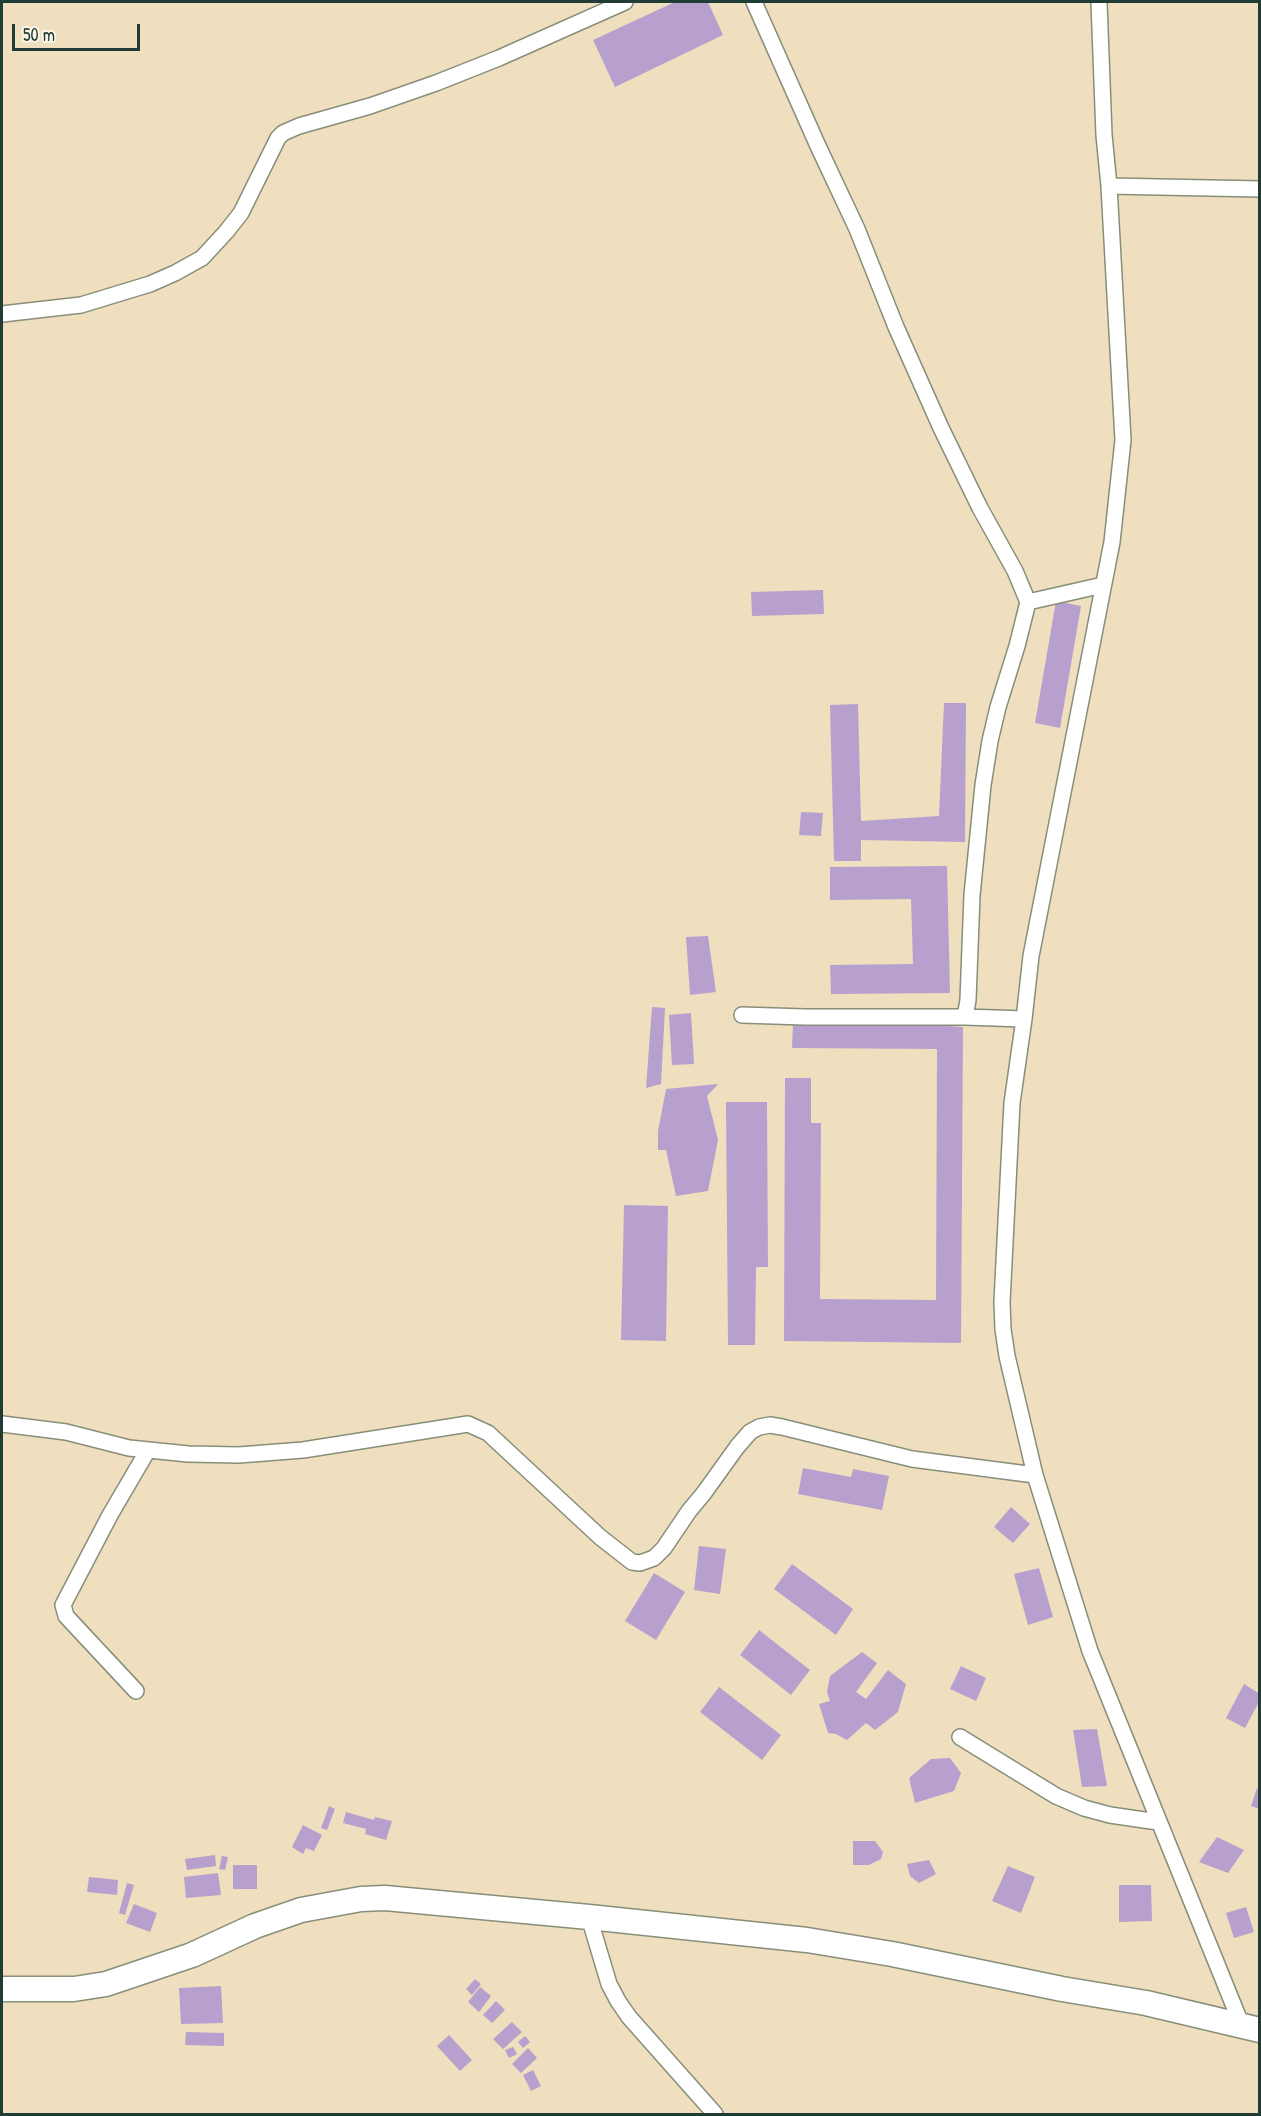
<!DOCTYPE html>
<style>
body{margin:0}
#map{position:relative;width:1261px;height:2116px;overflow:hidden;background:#efdfbe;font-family:"Patrick Hand",sans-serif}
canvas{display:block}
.frame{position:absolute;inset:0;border:3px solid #1f3d34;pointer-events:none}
.scale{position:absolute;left:12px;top:24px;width:128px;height:27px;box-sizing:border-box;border:3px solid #1f3d34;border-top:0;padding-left:8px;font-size:18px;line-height:21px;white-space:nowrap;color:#1f3d34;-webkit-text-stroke:4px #fcf5e5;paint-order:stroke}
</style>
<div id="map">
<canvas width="1261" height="2116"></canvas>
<div class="frame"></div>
<div class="scale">50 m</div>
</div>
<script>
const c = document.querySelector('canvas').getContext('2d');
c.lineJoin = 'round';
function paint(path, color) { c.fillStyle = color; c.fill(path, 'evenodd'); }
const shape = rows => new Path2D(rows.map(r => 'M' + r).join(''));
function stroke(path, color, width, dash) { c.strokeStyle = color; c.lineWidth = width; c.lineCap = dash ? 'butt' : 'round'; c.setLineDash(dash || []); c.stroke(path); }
const building = shape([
 [675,2,708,2,723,35,615,87,593,40],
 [823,590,824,614,752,616,751,592],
 [1056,601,1081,606,1060,728,1035,723],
 [944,703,966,703,965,842,861,840,861,861,834,861,830,705,858,704,861,821,939,816],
 [801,812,823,813,821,836,799,835],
 [947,866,950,993,831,994,830,965,913,964,911,899,830,900,830,867],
 [708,936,716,992,690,995,686,937],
 [652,1007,665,1008,661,1084,646,1088],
 [691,1013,694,1064,672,1065,669,1015],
 [805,1017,963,1027,961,1343,784,1341,785,1078,811,1078,811,1123,821,1123,820,1299,936,1300,937,1049,792,1048,793,1023],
 [718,1084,707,1096,718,1140,708,1191,676,1196,666,1150,658,1150,658,1131,666,1089],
 [726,1102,767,1102,768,1267,756,1267,755,1345,728,1345],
 [624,1205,668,1206,666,1341,621,1340],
 [803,1468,851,1477,853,1469,889,1476,882,1510,798,1494],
 [1011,1507,1030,1524,1013,1543,994,1527],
 [699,1546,726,1549,720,1594,694,1590],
 [792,1564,853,1609,836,1635,774,1589],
 [1039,1568,1053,1617,1028,1625,1014,1574],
 [654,1573,685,1592,656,1640,625,1621],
 [759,1630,810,1670,791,1695,740,1655],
 [862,1652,877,1663,856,1692,866,1699,888,1670,906,1684,898,1712,875,1730,866,1723,847,1740,836,1734,828,1733,819,1704,830,1701,827,1692,830,1676],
 [961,1666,986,1678,976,1701,950,1689],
 [1244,1684,1260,1694,1260,1700,1245,1728,1226,1718],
 [719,1687,781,1735,762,1760,700,1712],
 [1097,1729,1107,1786,1082,1787,1073,1730],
 [950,1758,961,1773,954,1791,915,1803,909,1778,931,1759],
 [1257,1788,1260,1789,1260,1809,1251,1806],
 [329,1806,335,1809,327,1830,321,1828],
 [346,1812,374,1820,375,1817,392,1821,386,1840,365,1834,366,1829,343,1823],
 [303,1825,322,1835,314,1851,306,1848,303,1854,292,1847],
 [1217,1837,1244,1850,1228,1873,1199,1862],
 [853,1841,875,1841,883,1852,881,1859,869,1865,853,1865],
 [215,1855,216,1866,187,1870,185,1859],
 [222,1856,228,1857,225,1870,219,1869],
 [929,1860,936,1874,919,1883,910,1876,907,1864],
 [233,1865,257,1865,257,1889,233,1889],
 [1008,1866,1035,1877,1021,1913,992,1901],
 [218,1873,221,1895,186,1898,184,1877],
 [89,1877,118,1880,117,1895,87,1892],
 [127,1883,134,1885,125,1915,119,1913],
 [1119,1885,1151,1885,1152,1921,1119,1922],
 [134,1904,157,1913,150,1932,126,1923],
 [1246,1907,1254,1932,1234,1938,1226,1913],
 [475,1979,481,1984,472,1995,466,1989],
 [221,1986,223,2023,181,2024,179,1988],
 [480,1987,491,1996,479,2012,468,2002],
 [496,2001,505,2010,492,2023,483,2015],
 [512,2022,522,2032,503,2049,493,2039],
 [186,2032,224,2033,224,2046,185,2045],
 [449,2035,472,2060,460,2071,437,2046],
 [525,2036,530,2042,523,2048,518,2042],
 [513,2047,517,2054,509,2058,505,2050],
 [528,2048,537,2058,521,2073,512,2064],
 [533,2070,541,2086,531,2091,523,2075]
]);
const minor = shape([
 [754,2,818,146,857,229,896,327,941,428,980,508,1015,571,1028,602,1017,646,998,707,990,741,983,785,972,895,968,1000,965,1017],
 [1099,2,1104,135,1109,186,1123,440,1112,542,1031,956,1024,1019,1012,1103,1002,1302,1003,1329,1007,1356,1035,1475,1090,1651,1242,2026],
 [1109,186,1260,189],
 [2,314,81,305,150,284,175,273,202,258,226,232,241,213,278,138,283,133,299,126,370,106,436,83,499,58,625,2],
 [1028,602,1103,585],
 [742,1015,805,1017,965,1017,1024,1019],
 [2,1424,66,1432,129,1448,188,1454,239,1455,303,1450,468,1424,488,1433,600,1537,632,1562,640,1563,654,1558,664,1548,689,1511,704,1493,737,1447,750,1432,759,1427,770,1425,782,1427,912,1459,1035,1475],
 [136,1691,66,1616,63,1605,110,1515,148,1450],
 [960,1737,1056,1796,1084,1808,1110,1815,1158,1822],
 [589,1917,609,1984,618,2001,629,2017,715,2114]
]);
const primary = shape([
 [2,1989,74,1989,106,1984,192,1955,255,1926,301,1910,361,1899,385,1898,589,1917,807,1940,892,1954,1062,1989,1146,2003,1260,2030]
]);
paint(building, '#b7a0ce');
stroke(minor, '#878e79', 18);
stroke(primary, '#878e79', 27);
stroke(minor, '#fff', 15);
stroke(primary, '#fff', 24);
</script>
